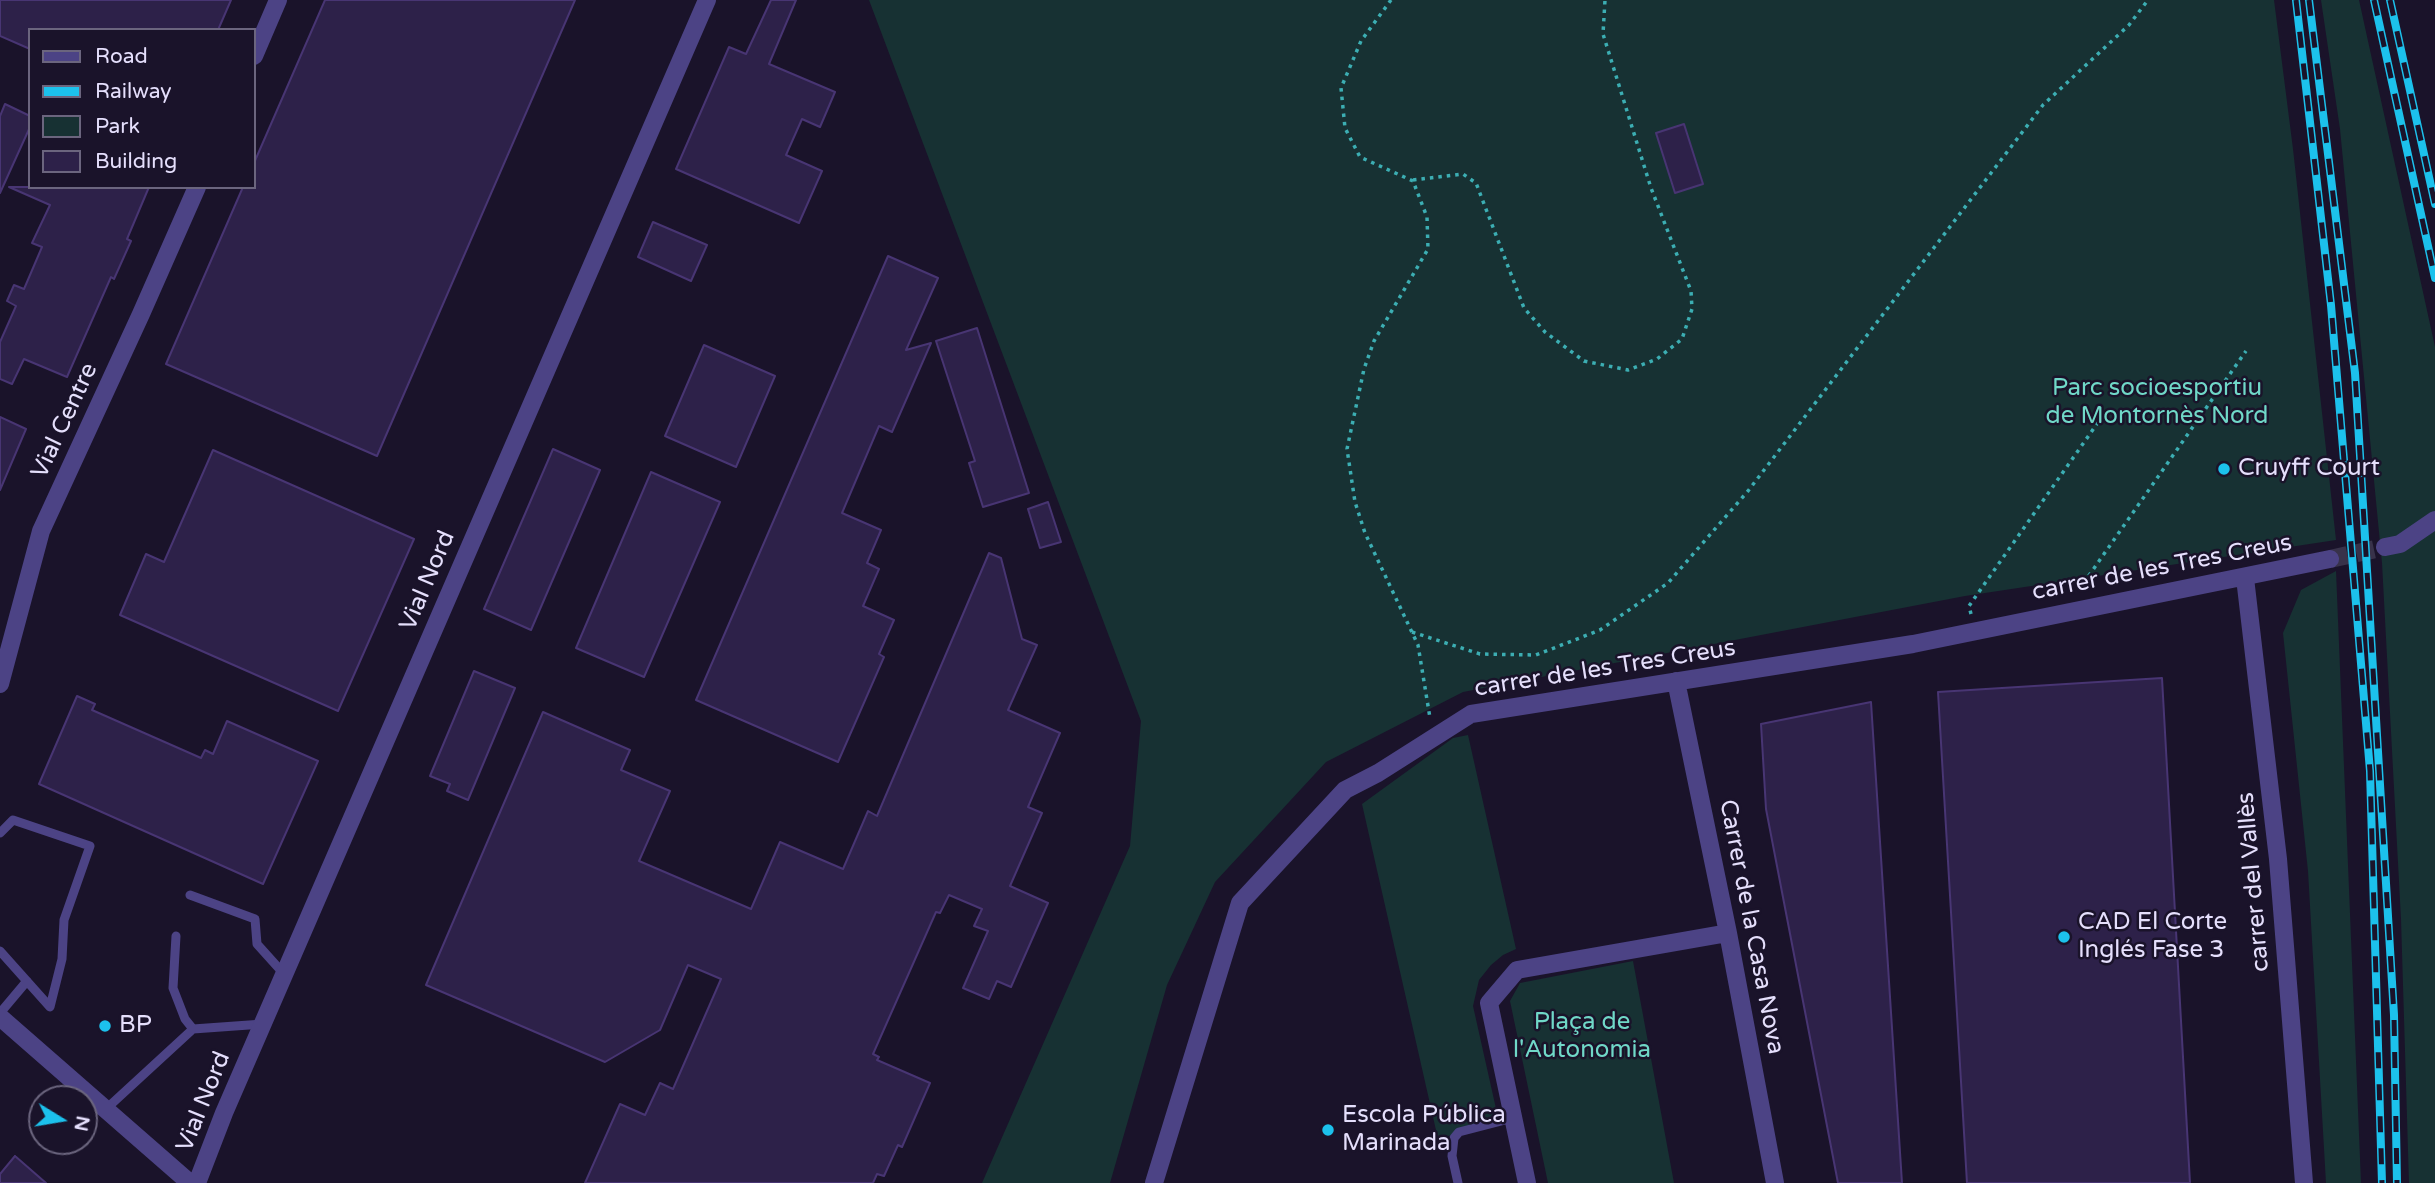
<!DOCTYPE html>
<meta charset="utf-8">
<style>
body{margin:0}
#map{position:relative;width:2435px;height:1183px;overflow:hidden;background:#1a132a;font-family:"Varela Round",sans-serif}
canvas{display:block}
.legend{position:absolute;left:28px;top:28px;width:228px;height:161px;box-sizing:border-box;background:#1a132a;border:2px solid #6b657e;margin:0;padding:9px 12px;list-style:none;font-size:21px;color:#e5dffc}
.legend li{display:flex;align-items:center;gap:14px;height:35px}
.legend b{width:35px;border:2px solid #6b657e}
.north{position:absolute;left:28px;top:1085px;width:70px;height:70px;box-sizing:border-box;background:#1a132a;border:2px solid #6b657e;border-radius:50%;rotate:101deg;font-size:19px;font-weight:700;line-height:28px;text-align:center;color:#e5dffc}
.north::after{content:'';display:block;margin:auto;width:24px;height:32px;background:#1cc1ec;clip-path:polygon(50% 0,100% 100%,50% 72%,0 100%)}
</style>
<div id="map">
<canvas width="2435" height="1183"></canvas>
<ul class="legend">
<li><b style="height:9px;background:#4c4385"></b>Road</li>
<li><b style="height:9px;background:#1cc1ec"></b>Railway</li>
<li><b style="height:19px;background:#173133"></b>Park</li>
<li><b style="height:19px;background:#2d2149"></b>Building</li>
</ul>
<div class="north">N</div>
</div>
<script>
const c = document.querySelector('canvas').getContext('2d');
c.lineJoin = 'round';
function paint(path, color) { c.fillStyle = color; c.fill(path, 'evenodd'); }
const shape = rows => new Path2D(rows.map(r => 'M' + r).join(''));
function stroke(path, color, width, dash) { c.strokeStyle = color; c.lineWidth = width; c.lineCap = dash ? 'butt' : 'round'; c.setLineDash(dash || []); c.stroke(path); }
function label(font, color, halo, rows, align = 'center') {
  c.font = font + ' "Varela Round",sans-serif'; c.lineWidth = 5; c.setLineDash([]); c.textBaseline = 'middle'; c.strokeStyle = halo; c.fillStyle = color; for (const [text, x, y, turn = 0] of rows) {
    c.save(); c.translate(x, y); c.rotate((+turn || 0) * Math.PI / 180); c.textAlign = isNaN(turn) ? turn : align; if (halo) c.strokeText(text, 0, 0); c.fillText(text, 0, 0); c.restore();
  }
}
const green = shape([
 [869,0,2274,0,2293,149,2336,540,1965,596,1463,692,1326,762,1215,882,1167,985,1110,1183,982,1183,1130,846,1141,721],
 [2321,0,2359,0,2435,347,2435,1183,2409,1183,2401,919,2382,563,2340,129],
 [2336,571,2361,1183,2326,1183,2308,871,2283,633,2301,590],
 [1468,735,1516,949,1503,955,1491,965,1479,980,1473,1006,1499,1122,1438,1139,1362,804,1453,738],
 [1633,961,1674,1183,1548,1183,1510,1001,1520,983]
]);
const building = shape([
 [0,0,231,0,218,30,30,30,30,49,0,36,0,0],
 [325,0,575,0,377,456,166,364,243,187,254,187,254,163,325,0],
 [771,0,796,0,769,64,835,92,820,127,802,119,786,155,822,171,799,223,676,169,729,47,746,54,771,0],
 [5,104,30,116,30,127,0,193,0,116,5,104],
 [1684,124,1703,184,1675,193,1656,133,1684,124],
 [9,187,149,187,127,239,131,241,114,279,111,277,67,377,24,359,12,384,0,379,0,342,16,306,7,301,14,285,24,289,42,247,32,243,50,205,9,187],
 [653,222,707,245,691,281,638,257,653,222],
 [888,256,938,278,906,350,931,343,892,432,879,426,842,513,881,530,867,563,879,569,863,606,894,620,879,654,884,657,838,762,696,700,888,256],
 [977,328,1029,493,983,507,969,463,975,461,936,341,977,328],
 [704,345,775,376,736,467,665,436,704,345],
 [0,417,26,429,0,490,0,417],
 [553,449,600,470,531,630,484,609,553,449],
 [213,450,414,539,338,711,120,615,146,554,164,562,213,450],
 [651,472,720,502,644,677,576,648,651,472],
 [1048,502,1061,542,1040,548,1028,509,1048,502],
 [989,553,1001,558,1022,639,1037,645,1008,710,1060,733,1028,807,1042,813,1010,886,1048,903,1011,987,997,981,989,999,963,988,988,931,974,926,982,909,949,895,940,913,936,912,873,1054,879,1057,877,1060,930,1083,902,1147,898,1145,884,1176,877,1174,873,1183,585,1183,620,1104,645,1115,660,1083,673,1089,721,979,688,965,660,1030,605,1062,426,985,543,712,630,750,621,770,670,791,639,861,751,909,780,842,843,869,868,811,877,816,989,553],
 [474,671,515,688,468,800,447,791,450,784,430,776,474,671],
 [2162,678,2190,1183,1967,1183,1938,692,2162,678],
 [77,696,95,704,92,710,201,758,205,750,213,754,227,721,318,761,263,884,39,784,77,696],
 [1871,702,1902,1183,1838,1183,1766,809,1761,724,1871,702],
 [15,1156,46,1183,0,1183,0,1174,15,1156]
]);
const minorTunnel = shape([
 [2330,559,2385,547]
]);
const path = shape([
 [1391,0,1361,41,1341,88,1345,128,1360,157,1413,181,1427,217,1428,249,1374,341,1364,369,1347,449,1355,502,1365,533,1418,645,1430,718],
 [1413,180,1463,174,1476,183,1524,308,1545,332,1584,361,1628,370,1657,359,1682,339,1692,309,1691,291,1651,188,1603,34,1605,0],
 [2084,591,2083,584,2246,351],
 [1971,614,1969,606,2106,411],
 [1412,632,1480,654,1536,655,1600,630,1668,583,1748,491,2043,105,2129,25,2148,0]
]);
const service = shape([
 [0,833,13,820,90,846,64,920,62,959,50,1007,0,951],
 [190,895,255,919,257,944,284,974],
 [176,936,173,988,185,1019,193,1029,263,1024],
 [0,1013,27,981],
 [106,1109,193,1029],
 [1458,1183,1452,1156,1454,1138,1459,1132,1513,1118]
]);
const minor = shape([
 [254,56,278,0],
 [2385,547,2400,544,2435,520],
 [2245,578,2278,859,2304,1183],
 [1676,681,1728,933,1775,1183],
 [0,684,41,531,141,314,197,187],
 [0,1017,190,1183],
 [197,1183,224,1113,707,0],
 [1154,1183,1240,903,1345,790,1378,773,1471,714,1913,644,2330,559],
 [1527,1183,1489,1003,1517,970,1728,933]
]);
const rail = shape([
 [2296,0,2331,305,2370,771,2382,1183],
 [2309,0,2355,373,2394,1015,2397,1183],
 [2374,0,2435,278],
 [2390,0,2435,204]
]);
const markers = [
 [2224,469,7,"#1cc1ec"],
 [2064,937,7,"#1cc1ec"],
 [105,1026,7,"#1cc1ec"],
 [1328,1130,7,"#1cc1ec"]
];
const parkNames = [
 ["Parc socioesportiu",2157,389],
 ["de Montornès Nord",2157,417],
 ["Plaça de",1582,1023],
 ["l'Autonomia",1582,1051]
];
const streetNames = [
 ["Vial Centre",65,421,-65],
 ["carrer de les Tres Creus",2162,568,-11],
 ["Vial Nord",428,581,-67],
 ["carrer de les Tres Creus",1605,669,-9],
 ["carrer del Vallès",2254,882,-95],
 ["Carrer de la Casa Nova",1751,927,79],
 ["Vial Nord",204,1102,-68]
];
const poiNames = [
 ["Cruyff Court",2238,469],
 ["CAD El Corte",2078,923],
 ["Inglés Fase 3",2078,951],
 ["BP",119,1026],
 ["Escola Pública",1342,1116],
 ["Marinada",1342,1144]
];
paint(green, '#173133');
paint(building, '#2d2149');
stroke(building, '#483573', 2);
stroke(minorTunnel, '#38324a', 18, [18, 9]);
stroke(path, '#3caeb3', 3.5, [3.5, 5]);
stroke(service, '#4c4385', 9);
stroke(minor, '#4c4385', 18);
stroke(rail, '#1cc1ec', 8);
stroke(rail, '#1a132a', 5, [16]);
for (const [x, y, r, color] of markers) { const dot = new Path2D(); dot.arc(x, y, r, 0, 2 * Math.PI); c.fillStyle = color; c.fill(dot); stroke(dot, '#1a132a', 2.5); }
label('24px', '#70d8c8', '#1a132a', parkNames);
label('24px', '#e5dffc', '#1a132a', streetNames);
label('24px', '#e5dffc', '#1a132a', poiNames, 'left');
</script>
